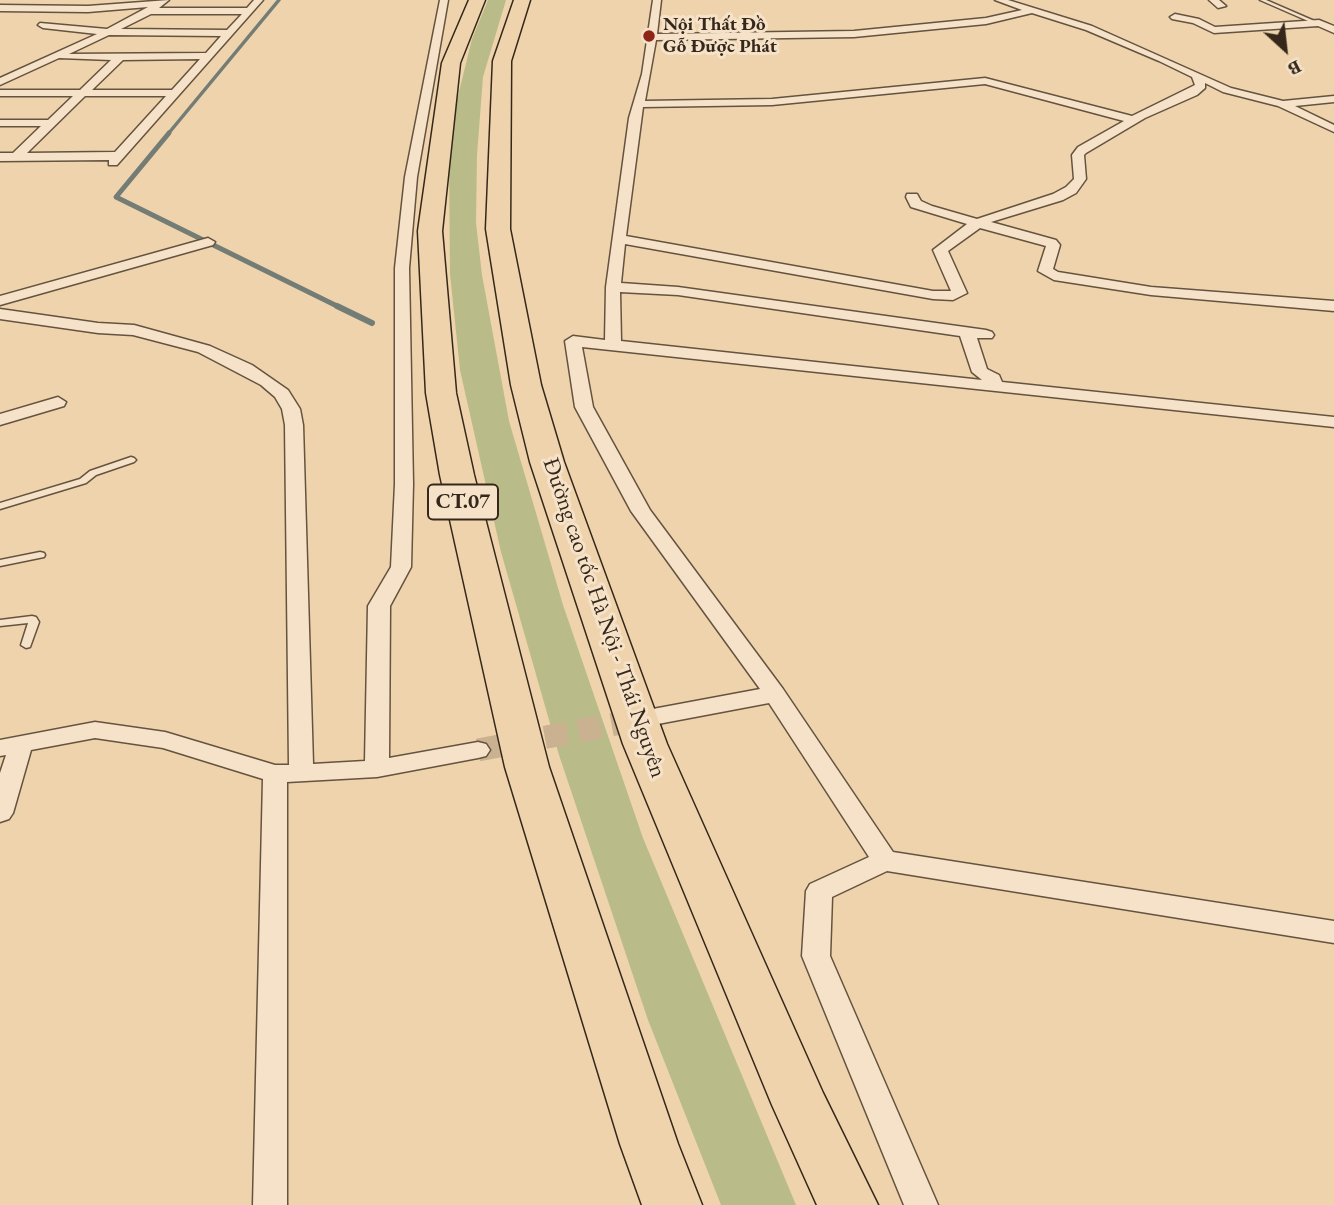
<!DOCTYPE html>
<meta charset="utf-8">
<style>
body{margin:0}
#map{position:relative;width:1334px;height:1205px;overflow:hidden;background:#efd3ac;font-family:"EB Garamond",serif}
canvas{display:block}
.north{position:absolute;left:1250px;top:14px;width:70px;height:70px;-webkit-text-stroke:5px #f5e2c9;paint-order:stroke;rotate:153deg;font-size:19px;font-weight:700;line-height:28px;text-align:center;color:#35281b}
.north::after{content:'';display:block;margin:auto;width:24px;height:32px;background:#35281b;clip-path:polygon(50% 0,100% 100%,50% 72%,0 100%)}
</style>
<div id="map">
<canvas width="1334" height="1205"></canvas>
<div class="north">B</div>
</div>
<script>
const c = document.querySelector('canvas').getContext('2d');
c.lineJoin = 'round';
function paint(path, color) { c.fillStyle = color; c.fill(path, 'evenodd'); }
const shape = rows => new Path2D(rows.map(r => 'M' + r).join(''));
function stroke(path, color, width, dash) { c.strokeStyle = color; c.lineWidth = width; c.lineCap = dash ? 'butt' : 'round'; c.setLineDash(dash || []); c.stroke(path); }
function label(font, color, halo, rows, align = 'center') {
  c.font = font + ' "EB Garamond",serif'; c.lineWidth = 6; c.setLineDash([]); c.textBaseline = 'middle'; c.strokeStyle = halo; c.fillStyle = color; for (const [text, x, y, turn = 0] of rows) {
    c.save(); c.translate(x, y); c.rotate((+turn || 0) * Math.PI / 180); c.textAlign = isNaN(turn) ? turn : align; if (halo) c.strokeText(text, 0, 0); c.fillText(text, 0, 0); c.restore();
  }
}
const green = shape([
 [488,0,506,0,483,77,477,155,476,223,482,275,509,421,563,605,643,838,796,1205,721,1205,648,1020,559,755,501,552,460,370,450,274,449,160,457,100,472,39]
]);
const streamFar2 = shape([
 [168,134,279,0]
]);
const streamFar1 = shape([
 [169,133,116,197,341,308]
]);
const stream = shape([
 [337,306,372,323]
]);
const streetTunnel = shape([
 [478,750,642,719]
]);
const lane = shape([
 [1260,0,1266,0,1319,23,1315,24,1260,0],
 [131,457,134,458,136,460,134,462,96,475,86,483,0,509,0,503,80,479,90,471,131,457],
 [40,552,44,553,45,555,44,557,0,566,0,560,40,552],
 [32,616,36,617,39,622,30,647,26,648,21,645,28,623,0,626,0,620,32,616]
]);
const street = shape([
 [169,0,159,8,247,8,254,0,263,0,117,165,109,165,109,160,0,161,0,153,13,153,41,126,0,126,0,120,48,120,73,96,0,96,0,90,80,90,111,60,59,58,0,85,0,78,97,34,43,28,38,25,40,23,107,29,148,7,88,12,0,11,0,5,88,6,169,0],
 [151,14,242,14,227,30,121,29,151,14],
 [109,35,221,36,206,53,69,54,109,35],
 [200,59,172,90,92,90,123,60,200,59],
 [85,96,166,96,115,152,27,153,85,96],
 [440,0,448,0,417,177,409,268,413,484,411,567,390,606,389,758,478,742,486,744,490,750,486,756,478,758,377,777,287,782,287,1205,253,1205,263,779,163,748,95,738,31,750,13,813,9,819,0,822,0,773,6,755,0,756,0,740,95,722,165,732,275,765,289,765,285,425,282,409,275,397,261,385,198,352,133,335,98,333,0,319,0,309,98,323,134,325,210,346,252,365,288,390,300,409,303,425,313,764,365,761,368,606,391,567,395,484,395,268,405,177,440,0],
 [653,0,661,0,657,34,854,31,986,18,1022,10,995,0,1008,0,1092,26,1231,88,1283,101,1334,96,1334,102,1295,106,1334,125,1334,132,1278,106,1223,92,1205,83,1205,88,1197,95,1145,118,1086,153,1084,155,1086,179,1076,193,1063,200,991,222,1056,240,1060,245,1053,269,1058,272,1151,287,1334,301,1334,311,1151,295,1054,280,1038,271,1046,246,980,228,948,251,967,293,953,300,933,299,625,244,621,283,678,287,986,330,992,332,994,335,992,338,977,338,987,369,999,375,1002,382,1334,417,1334,427,582,347,593,407,650,510,783,689,893,852,1334,921,1334,943,887,871,832,897,830,956,938,1205,904,1205,802,956,806,891,810,884,869,857,769,703,642,727,634,725,630,719,634,713,642,711,760,689,631,511,575,407,565,341,573,336,605,340,606,287,629,118,642,74,653,0],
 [1032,13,1086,30,1159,61,1192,77,1195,85,1132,116,985,78,772,99,645,101,656,40,854,37,986,24,1032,13],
 [985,84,1124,121,1078,147,1072,155,1074,179,1066,187,1053,194,977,219,932,206,921,201,917,194,907,194,906,197,911,207,967,224,933,250,951,291,933,291,626,236,643,107,772,105,985,84],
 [620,292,678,295,960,336,972,372,982,380,621,341,620,292],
 [1209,0,1219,0,1226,6,1218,8,1209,0],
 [1175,14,1199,19,1215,27,1319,20,1334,26,1334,33,1318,26,1214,33,1193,23,1172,19,1170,17,1175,14],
 [208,238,215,242,213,245,0,305,0,296,208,238],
 [58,397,66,402,64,406,0,425,0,414,58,397]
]);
const highway = shape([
 [469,0,485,0,460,63,442,231,456,393,474,475,549,767,678,1144,702,1205,642,1205,620,1144,505,767,440,475,426,393,418,231,442,63,469,0],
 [514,0,530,0,511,61,510,229,541,385,564,462,667,744,823,1093,878,1205,817,1205,772,1105,623,744,530,462,511,385,486,229,493,61,514,0]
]);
const markers = [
 [649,36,7,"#8f2418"]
];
const farPoinames = [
 ["Nội Thất Đồ",663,25],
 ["Gỗ Được Phát",663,47]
];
const shields = [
 [463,502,70]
];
const shieldNames = [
 ["CT.07",463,502]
];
const streetNames = [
 ["Đường cao tốc Hà Nội - Thái Nguyên",604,618,71]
];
paint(green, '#b9bc89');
stroke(streamFar2, '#737d75', 3.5);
stroke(streamFar1, '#737d75', 5);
stroke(stream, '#737d75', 6);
stroke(streetTunnel, '#cab18f', 23, [23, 11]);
stroke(lane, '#64533f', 3);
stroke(street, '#64533f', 3);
stroke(highway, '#35281b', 3);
paint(lane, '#f5e2c9');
paint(street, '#f5e2c9');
paint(highway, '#efd3ac');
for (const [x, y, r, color] of markers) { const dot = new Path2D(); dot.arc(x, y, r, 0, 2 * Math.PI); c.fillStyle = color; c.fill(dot); stroke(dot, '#f5e2c9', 2.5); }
label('bold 19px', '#35281b', '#f5e2c9', farPoinames, 'left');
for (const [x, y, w] of shields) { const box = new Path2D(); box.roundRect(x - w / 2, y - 17.5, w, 35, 5); c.fillStyle = '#f5e2c9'; c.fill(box); stroke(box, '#35281b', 2); }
label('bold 21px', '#35281b', null, shieldNames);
label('23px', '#35281b', '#f5e2c9', streetNames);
</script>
